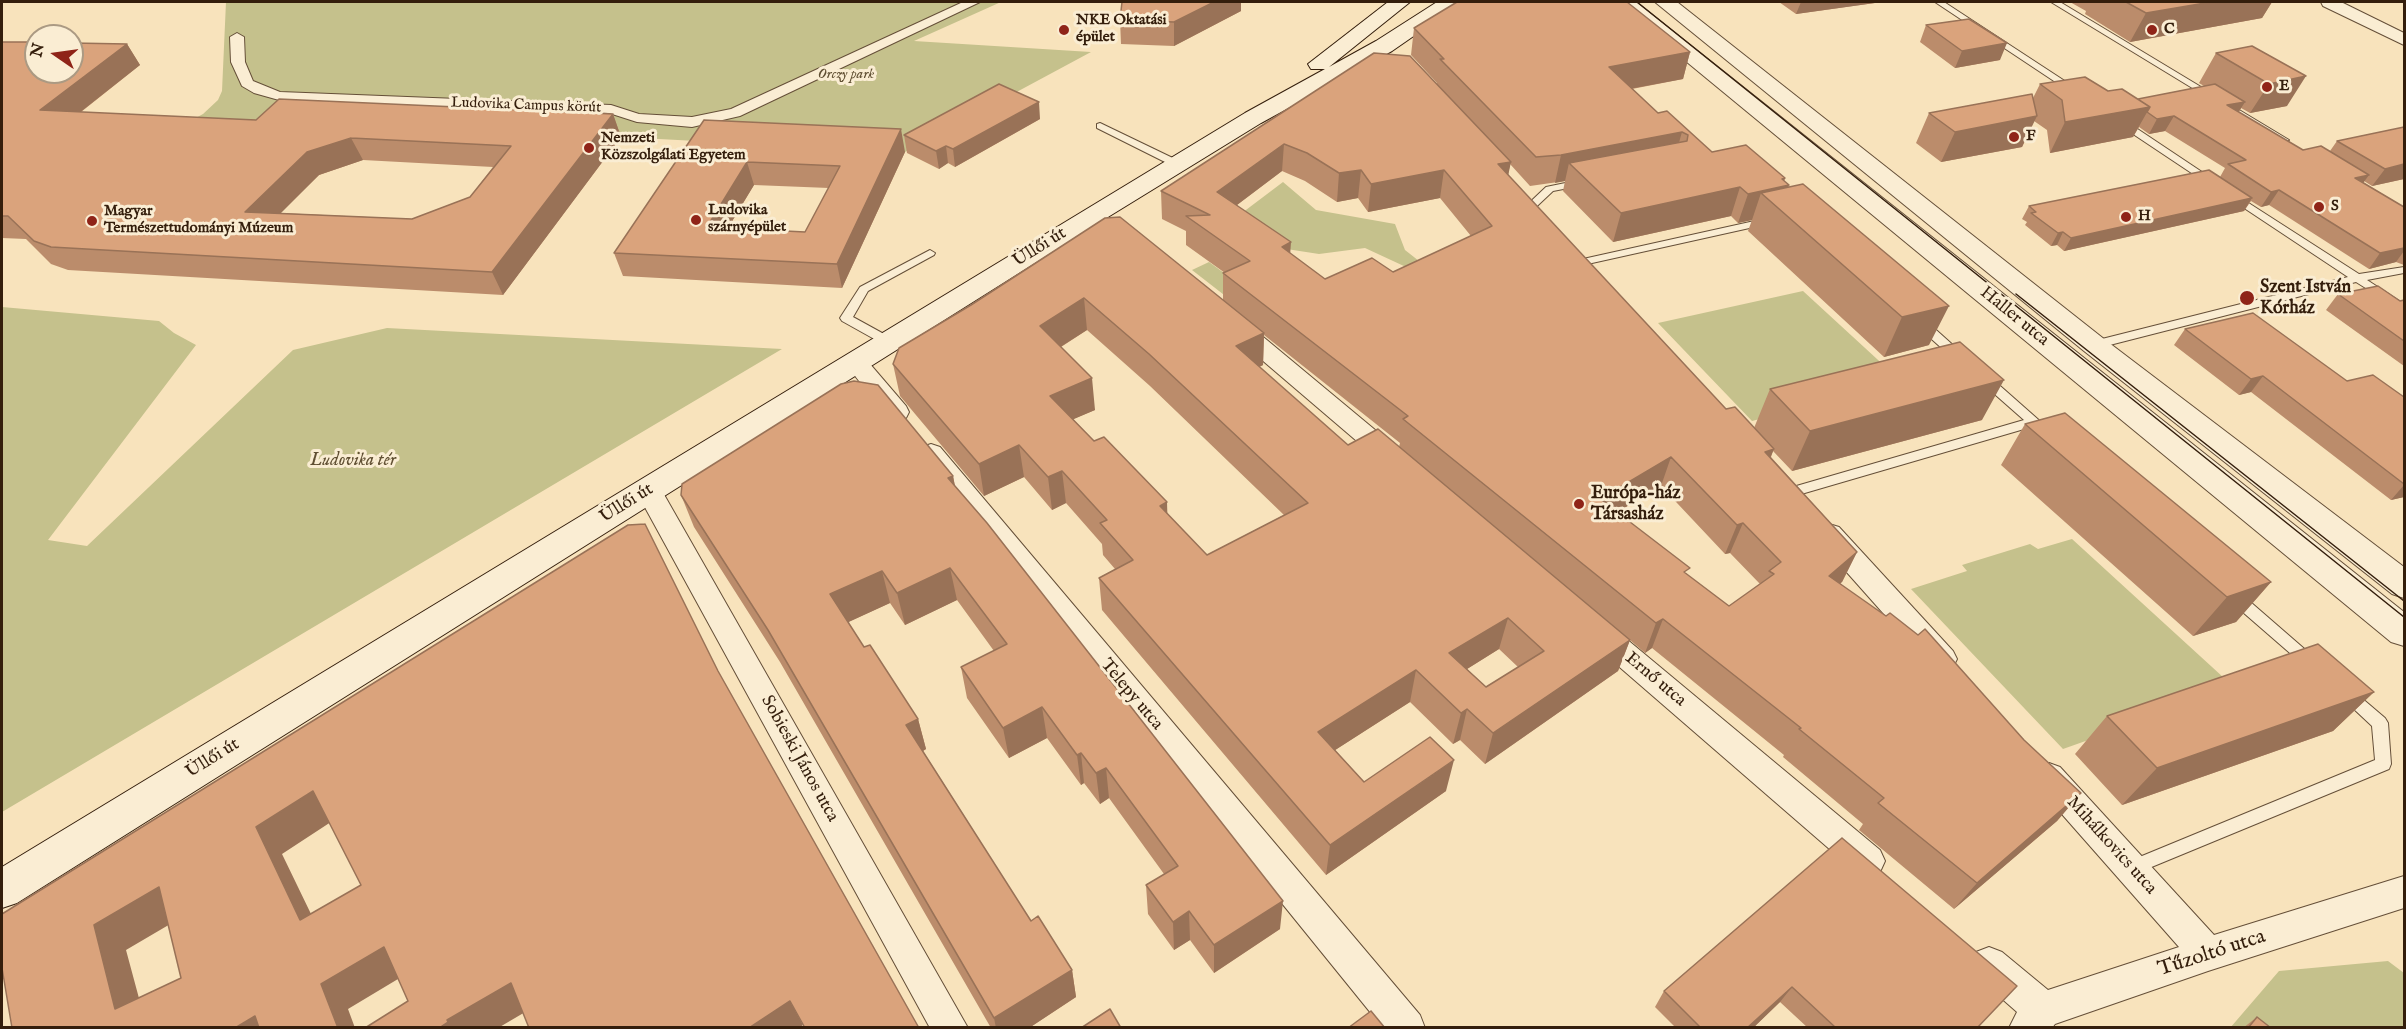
<!DOCTYPE html>
<meta charset="utf-8">
<style>
body{margin:0}
#map{position:relative;width:2406px;height:1029px;overflow:hidden;background:#f8e3bc;font-family:"IM FELL English",serif}
canvas{display:block}
.frame{position:absolute;inset:0;border:3px solid #341e0c;pointer-events:none}
.north{position:absolute;left:24px;top:24px;width:60px;height:60px;box-sizing:border-box;background:#faedd3;border:2px solid #ab9a83;border-radius:50%;rotate:283deg;font-size:16px;font-weight:700;line-height:24px;text-align:center;color:#341e0c}
.north::after{content:'';display:block;margin:auto;width:21px;height:27px;background:#8f2418;clip-path:polygon(50% 0,100% 100%,50% 72%,0 100%)}
</style>
<div id="map">
<canvas width="2406" height="1029"></canvas>
<div class="frame"></div>
<div class="north">N</div>
</div>
<script>
const c = document.querySelector('canvas').getContext('2d');
c.lineJoin = 'round';
function paint(path, color) { c.fillStyle = color; c.fill(path, 'evenodd'); }
const shape = rows => new Path2D(rows.map(r => 'M' + r).join(''));
function stroke(path, color, width, dash) { c.strokeStyle = color; c.lineWidth = width; c.lineCap = dash ? 'butt' : 'round'; c.setLineDash(dash || []); c.stroke(path); }
function label(font, color, halo, rows, align = 'center') {
  c.font = font + ' "IM FELL English",serif'; c.lineWidth = 6; c.setLineDash([]); c.textBaseline = 'middle'; c.strokeStyle = halo; c.fillStyle = color; for (const [text, x, y, turn = 0] of rows) {
    c.save(); c.translate(x, y); c.rotate((+turn || 0) * Math.PI / 180); c.textAlign = isNaN(turn) ? turn : align; if (halo) c.strokeText(text, 0, 0); c.fillText(text, 0, 0); c.restore();
  }
}
const green = shape([
 [226,2,1001,2,914,41,1091,52,905,152,621,137,163,136,203,114,218,100,222,91],
 [1283,182,1316,210,1395,224,1405,250,1419,261,1406,267,1365,248,1319,254,1267,246,1234,219],
 [1209,262,1246,289,1228,298,1192,270],
 [1803,291,1902,382,1752,421,1658,323],
 [2,307,159,321,174,333,196,345,48,540,87,546,293,350,387,328,782,349,2,812],
 [2072,539,2235,688,2063,749,1911,589,1967,571,1962,565,2030,544,2038,549],
 [2388,961,2404,973,2404,1027,2230,1028,2279,971]
]);
const service = shape([
 [1935,2,1944,2,2080,91,2072,93,1935,2],
 [2051,2,2060,2,2289,140,2281,142,2051,2],
 [2121,119,2124,120,2217,182,2212,185,2208,184,2118,124,2116,122,2121,119],
 [1100,123,1181,162,1182,164,1177,167,1173,166,1097,128,1097,124,1100,123],
 [1580,180,1584,181,1584,185,1553,191,1536,207,1532,208,1527,205,1546,187,1580,180],
 [2233,193,2359,274,2404,267,2404,273,2367,280,2404,304,2404,312,2356,282,2094,349,2090,348,2088,345,2090,342,2348,277,2229,198,2228,196,2233,193],
 [1768,218,1773,221,1772,223,1583,265,1577,262,1583,259,1768,218],
 [930,250,935,253,934,255,868,291,853,317,893,339,895,342,893,345,885,345,842,321,840,318,860,287,930,250],
 [1921,319,1925,320,1964,355,1966,358,1964,361,1956,361,1917,326,1915,323,1917,320,1921,319],
 [1986,376,1990,377,2050,430,2052,433,2050,436,2042,436,2031,427,1791,497,1786,495,1784,492,1786,489,2024,420,1982,383,1980,380,1982,377,1986,376],
 [2235,592,2240,593,2316,659,2318,663,2316,667,2311,669,2306,667,2230,601,2228,597,2230,593,2235,592],
 [2346,687,2351,689,2385,718,2388,723,2391,764,2389,769,2137,873,2131,876,2125,873,2123,868,2125,863,2375,760,2372,726,2341,697,2338,693,2341,689,2346,687]
]);
const pedestrian = shape([
 [963,2,980,2,740,116,692,127,637,122,609,113,279,100,254,93,242,86,231,62,230,37,237,33,244,37,245,62,253,81,280,92,611,105,639,114,692,117,731,109,963,2]
]);
const minor = shape([
 [2321,2,2341,2,2404,33,2404,45,2323,6,2321,2],
 [1236,319,1244,321,1404,454,1408,460,1404,466,1395,469,1386,466,1228,331,1224,326,1228,321,1236,319],
 [856,354,864,357,906,406,909,412,906,418,897,420,888,418,848,367,844,362,848,357,856,354],
 [931,444,940,447,1420,1015,1425,1028,1383,1028,922,459,918,453,922,447,931,444],
 [649,482,658,484,662,491,968,1028,930,1028,636,491,640,484,649,482],
 [1829,524,1839,527,1953,651,1957,659,1953,667,1942,671,1931,667,1819,541,1815,534,1819,527,1829,524],
 [1596,619,1606,622,1880,850,1885,861,1880,872,1868,876,1856,872,1586,638,1581,630,1586,622,1596,619],
 [2049,763,2060,767,2214,935,2404,876,2404,908,2208,971,2055,1024,2052,1028,2009,1028,2017,1012,1976,976,1971,964,1976,952,1989,947,2002,952,2048,990,2179,947,2038,787,2033,777,2038,767,2049,763]
]);
const tertiary = shape([
 [1614,2,1636,2,2404,612,2404,646,2391,642,1614,2],
 [1655,2,1677,2,2104,339,2404,567,2404,598,2392,594,2084,351,1655,2]
]);
const secondary = shape([
 [1388,2,1410,2,1329,67,1376,41,1437,2,1460,2,1457,6,1392,51,1261,123,1108,217,17,903,2,908,2,867,1245,113,1325,69,1311,69,1308,64,1388,2]
]);
const tram = shape([
 [1637,2,2404,617],
 [2016,294,2404,601]
]);
const wall = shape([
 [1122,2,1241,2,1241,11,1174,46,1121,44,1120,20],
 [1779,2,1882,2,1796,14],
 [2070,2,2272,2,2262,18,2130,42,2085,14,2086,11],
 [1926,25,2000,60,1955,68,1920,42],
 [1414,28,1690,52,1683,79,1632,89,1658,113,1712,152,1785,178,1784,181,1789,187,1929,345,1884,357,1748,231,1752,220,1738,223,1731,216,1613,242,1563,191,1565,181,1530,186,1510,164,1508,175,1726,409,1754,428,1770,389,1982,420,1792,471,1773,451,1771,457,1857,552,1842,582,1840,583,2024,740,2081,793,2057,821,1954,909,1859,830,1863,824,1783,757,1784,755,1652,648,1645,653,1630,640,1618,671,1485,764,1460,740,1453,744,1410,702,1335,750,1364,782,1446,791,1326,875,1102,610,1099,578,1115,569,1103,555,1102,544,1066,503,1052,510,1024,477,984,496,900,396,893,364,971,305,1105,218,1223,300,1223,273,1225,273,1186,245,1186,231,1162,219,1161,191,1437,84,1437,83,1411,55],
 [1282,171,1305,181,1337,202,1358,198,1368,212,1440,198,1471,236,1393,272,1325,279,1290,254,1237,205],
 [1087,330,1150,386,1284,515,1207,555,1167,514,1167,502,1094,441,1073,419,1095,410,1061,347],
 [1264,335,1400,443,1399,447,1348,445,1259,367,1263,365],
 [1661,486,1725,554,1730,553,1760,584,1729,606,1688,575,1617,512],
 [1499,649,1518,667,1486,687,1467,669],
 [2,42,127,44,140,65,81,112,256,120,613,114,621,137,503,295,68,270,51,264,26,239,2,238],
 [363,160,493,167,470,197,412,219,280,213,319,175],
 [2252,46,2287,106,2250,113,2241,108,2239,112,2303,150,2330,151,2337,141,2404,179,2372,186,2364,181,2363,182,2404,207,2404,265,2396,262,2369,269,2269,205,2261,207,2251,201,2244,211,2064,251,2057,245,2051,246,2025,225,2027,222,2022,219,2029,206,2220,177,2225,168,2165,131,2149,134,2139,127,2133,137,2050,153,2047,130,2034,121,2022,147,1941,162,1916,143,1929,113,2033,98,2040,84,2108,91,2138,99,2204,86,2199,83,2216,53],
 [1040,119,955,167,948,163,939,169,907,153,904,135],
 [704,120,905,152,842,288,623,276,614,253],
 [754,185,829,188,805,232,728,228],
 [2338,294,2400,301,2404,300,2404,366,2326,310],
 [2185,329,2347,381,2404,397,2404,497,2391,500,2251,392,2239,395,2174,345],
 [2025,424,2271,582,2236,622,2193,636,2001,465],
 [953,476,955,486,1280,929,1214,973,1190,940,1174,950,1148,914,1146,885,1164,874,1109,798,1100,804,1084,783,1081,785,1047,738,1009,758,967,698,961,667,994,651,957,600,905,625,890,603,848,622,864,647,918,719,926,749,923,751,1031,921,1072,970,1076,997,1029,1028,991,1028,780,662,694,527,681,495],
 [2374,692,2333,731,2122,805,2075,754,2107,716],
 [1842,838,1977,1028,1808,1028,1780,1002,1753,1028,1676,1028,1655,1007,1664,991],
 [2257,1017,2271,1028,2243,1028]
]);
const shadedWall = shape([
 [1214,2,1241,2,1241,11,1174,46,1174,22],
 [1801,2,1882,2,1796,14],
 [2211,2,2272,2,2262,18,2130,42,2146,13],
 [2007,43,2000,60,1955,68,1962,51],
 [127,44,140,65,55,132,40,110],
 [1690,52,1683,79,1602,94,1609,67],
 [2306,76,2287,106,2250,113,2269,84],
 [1039,102,1040,119,955,167,953,149],
 [2245,102,2236,116,2227,105],
 [2150,107,2133,137,2050,153,2065,122],
 [613,114,621,137,503,295,492,272],
 [2037,116,2022,147,1941,162,1955,132],
 [2174,116,2165,131,2149,134,2157,119],
 [901,129,905,152,842,288,837,264],
 [1682,132,1674,160,1569,163,1565,181,1555,183,1561,155],
 [351,138,363,160,319,175,259,235,245,212,307,152],
 [1284,144,1282,171,1217,220,1217,192],
 [946,146,948,163,939,169,936,151],
 [747,162,754,185,714,251,707,227],
 [1511,162,1505,190,1498,164],
 [2404,164,2404,179,2372,186,2385,169],
 [1361,170,1358,198,1337,202,1339,173],
 [1444,170,1440,198,1368,212,1371,184],
 [2369,175,2358,190,2355,178],
 [1785,178,1782,187,1789,185,1780,210,1761,193,1752,220,1738,223,1748,194],
 [1740,187,1731,216,1613,242,1621,213],
 [2279,190,2269,205,2261,207,2271,192],
 [2252,198,2244,211,2064,251,2071,238],
 [2063,232,2057,245,2051,246,2058,233],
 [1291,242,1289,271,1282,247],
 [2404,248,2404,251,2396,262,2369,269,2380,253],
 [1084,298,1087,330,1043,358,1040,326],
 [1949,306,1929,345,1884,357,1902,317],
 [1264,333,1263,365,1235,379,1236,346],
 [2263,376,2251,392,2239,395,2251,379],
 [1092,378,1095,410,1053,428,1050,396],
 [2004,380,1982,420,1792,471,1810,431],
 [1019,445,1024,477,984,496,979,464],
 [1774,449,1761,479,1765,452],
 [1671,457,1661,486,1591,528,1600,499],
 [1062,471,1066,503,1052,510,1048,477],
 [953,476,959,508,948,478],
 [2404,485,2404,497,2391,500],
 [1167,502,1168,535,1160,506],
 [1743,523,1730,553,1725,554,1737,525],
 [1857,552,1842,582,1814,605,1829,576],
 [950,568,957,600,905,625,897,593],
 [882,571,890,603,840,626,830,594],
 [2271,582,2236,622,2193,636,2227,597],
 [1508,618,1499,649,1443,684,1449,653],
 [1663,619,1652,648,1645,653,1656,623],
 [1630,640,1618,671,1485,764,1493,733],
 [1416,670,1410,702,1315,763,1318,732],
 [2374,692,2333,731,2122,805,2157,768],
 [1042,707,1047,738,1009,758,1003,728],
 [1467,709,1460,740,1453,744,1461,713],
 [918,719,926,749,915,756,906,725],
 [1081,753,1084,783,1081,785,1077,755],
 [1454,760,1446,791,1326,875,1330,845],
 [1106,768,1109,798,1100,804,1096,773],
 [313,791,337,818,282,854,326,945,300,920,256,827],
 [2081,793,2057,821,1954,909,1977,883],
 [159,887,189,913,126,950,147,1028,115,1009,94,925],
 [1283,901,1280,929,1214,973,1214,945],
 [1189,911,1190,940,1174,950,1173,922],
 [384,947,408,973,348,1009,355,1028,338,1028,321,984],
 [1072,970,1076,997,1029,1028,996,1028,994,1018],
 [511,983,532,1008,498,1028,439,1028,447,1020],
 [1792,987,1780,1002,1753,1028,1747,1028],
 [790,1001,803,1025,799,1028,749,1028],
 [255,1016,269,1028,235,1028]
]);
const building = shape([
 [1122,2,1214,2,1174,22,1120,20,1122,2],
 [1457,2,1627,2,1690,52,1609,67,1658,113,1667,111,1712,152,1746,145,1785,178,1782,179,1789,185,1748,194,1740,187,1621,213,1569,163,1687,141,1688,135,1682,132,1561,155,1536,157,1440,59,1444,59,1414,28,1457,2],
 [2126,2,2211,2,2146,13,2126,2],
 [1969,19,2007,43,1962,51,1926,25,1969,19],
 [2,42,36,42,36,72,72,72,72,43,127,44,40,110,256,120,279,99,613,114,492,272,51,247,34,241,8,216,2,216,2,42],
 [351,138,511,146,470,197,412,219,245,212,307,152,351,138],
 [2252,46,2306,76,2269,84,2216,53,2252,46],
 [1374,53,1410,56,1511,162,1498,164,1726,409,1735,407,1774,449,1765,452,1857,552,1829,576,1886,616,1890,613,1918,635,1925,629,2024,740,2081,793,1977,883,1878,803,1884,798,1799,729,1801,728,1663,619,1656,623,1403,419,1408,416,1223,273,1250,261,1186,216,1210,215,1161,191,1374,53],
 [1284,144,1307,153,1339,173,1361,170,1371,184,1444,170,1492,226,1393,272,1372,258,1325,279,1282,247,1291,242,1217,192,1284,144],
 [1671,457,1737,525,1743,523,1781,562,1769,571,1774,574,1729,606,1684,572,1690,568,1600,499,1671,457],
 [2085,77,2108,91,2122,89,2150,107,2065,122,2062,100,2040,84,2085,77],
 [999,84,1039,102,953,149,946,146,936,151,904,135,999,84],
 [2215,84,2245,102,2227,105,2303,150,2321,146,2369,175,2355,178,2404,207,2404,248,2380,253,2279,190,2271,192,2228,164,2246,160,2174,116,2157,119,2147,112,2150,107,2138,99,2215,84],
 [2032,94,2037,116,1955,132,1929,113,2032,94],
 [704,120,901,129,837,264,614,253,704,120],
 [747,162,840,166,805,232,707,227,747,162],
 [2404,127,2404,164,2385,169,2337,141,2404,127],
 [2209,170,2252,198,2071,238,2063,232,2058,233,2031,213,2036,212,2029,206,2209,170],
 [1803,184,1949,306,1902,317,1761,193,1803,184],
 [1120,217,1264,333,1236,346,1348,445,1378,429,1630,640,1493,733,1467,709,1461,713,1416,670,1318,732,1364,782,1430,737,1454,760,1330,845,1099,578,1133,560,1100,523,1107,520,1062,471,1048,477,1019,445,979,464,893,364,899,348,971,305,1105,218,1120,217],
 [1084,298,1149,354,1308,503,1207,555,1160,506,1167,502,1104,437,1094,441,1050,396,1092,378,1040,326,1084,298],
 [1508,618,1544,651,1486,687,1449,653,1508,618],
 [2378,286,2400,301,2404,300,2404,341,2338,294,2378,286],
 [2253,313,2347,381,2373,375,2404,397,2404,484,2263,376,2251,379,2185,329,2253,313],
 [1960,342,2004,380,1810,431,1770,389,1960,342],
 [854,381,878,385,953,476,948,478,987,523,1283,901,1214,945,1189,911,1173,922,1146,885,1178,866,1106,768,1096,773,1081,753,1077,755,1042,707,1003,728,961,667,1007,644,950,568,897,593,882,571,830,594,864,647,870,645,918,719,906,725,1031,921,1038,916,1072,970,994,1018,768,630,681,495,682,484,841,384,854,381],
 [2065,413,2271,582,2227,597,2025,424,2065,413],
 [645,524,718,671,919,1028,805,1028,790,1001,749,1028,529,1028,511,983,447,1020,448,1022,439,1028,365,1028,408,1001,384,947,321,984,338,1028,259,1028,255,1016,235,1028,12,1028,2,968,2,914,628,525,645,524],
 [313,791,361,885,300,920,256,827,313,791],
 [159,887,181,978,115,1009,94,925,159,887],
 [2318,644,2374,692,2157,768,2107,716,2318,644],
 [1842,838,2017,986,1977,1028,1835,1028,1835,1027,1792,987,1747,1028,1701,1028,1664,991,1842,838],
 [1110,1009,1121,1028,1081,1028,1110,1009],
 [1371,1011,1385,1028,1348,1028,1371,1011],
 [2257,1017,2271,1028,2248,1028,2257,1017]
]);
const markers = [
 [1064,30,6,"#8f2418"],
 [2152,30,6,"#8f2418"],
 [2267,87,6,"#8f2418"],
 [2014,137,6,"#8f2418"],
 [589,148,6,"#8f2418"],
 [2319,207,6,"#8f2418"],
 [2126,217,6,"#8f2418"],
 [696,220,6,"#8f2418"],
 [92,221,6,"#8f2418"],
 [2247,298,8,"#8f2418"],
 [1579,504,6,"#8f2418"]
];
const farPoinames = [
 ["NKE Oktatási",1076,21],
 ["épület",1076,38],
 ["C",2164,30],
 ["E",2279,87],
 ["F",2026,137],
 ["Nemzeti",601,139],
 ["Közszolgálati Egyetem",601,156],
 ["S",2331,207],
 ["Ludovika",708,211],
 ["szárnyépület",708,228],
 ["Magyar",104,212],
 ["Természettudományi Múzeum",104,229],
 ["H",2138,217]
];
const farParknames = [
 ["Orczy park",846,75]
];
const farStreetnames = [
 ["Ludovika Campus körút",526,106,2]
];
const streetNames = [
 ["Üllői út",1040,248,-32],
 ["Haller utca",2014,317,39],
 ["Üllői út",627,504,-32],
 ["Ernő utca",1655,680,40],
 ["Telepy utca",1131,695,50],
 ["Üllői út",213,759,-32],
 ["Sobieski János utca",799,759,61],
 ["Mihálkovics utca",2111,846,48]
];
const poiNames = [
 ["Szent István",2260,288],
 ["Kórház",2260,309],
 ["Európa-ház",1591,494],
 ["Társasház",1591,515]
];
const parkNames = [
 ["Ludovika tér",353,461]
];
const nearStreetnames = [
 ["Tűzoltó utca",2212,954,-18]
];
paint(green, '#c5c18c');
stroke(service, '#654f38', 2);
stroke(pedestrian, '#654f38', 2);
stroke(minor, '#654f38', 2);
stroke(tertiary, '#654f38', 2);
stroke(secondary, '#341e0c', 2);
paint(service, '#faedd3');
paint(pedestrian, '#faedd3');
paint(minor, '#faedd3');
paint(tertiary, '#faedd3');
paint(secondary, '#faedd3');
stroke(tram, '#341e0c', 1.5);
paint(wall, '#bb8c6b');
paint(shadedWall, '#997257');
paint(building, '#daa37c');
stroke(building, '#997257', 1.5);
for (const [x, y, r, color] of markers) { const dot = new Path2D(); dot.arc(x, y, r, 0, 2 * Math.PI); c.fillStyle = color; c.fill(dot); stroke(dot, '#faedd3', 2); }
label('bold 15px', '#341e0c', '#faedd3', farPoinames, 'left');
label('italic 15px', '#604f32', '#faedd3', farParknames);
label('15px', '#341e0c', '#faedd3', farStreetnames);
label('18px', '#341e0c', '#faedd3', streetNames);
label('bold 18px', '#341e0c', '#faedd3', poiNames, 'left');
label('italic 18px', '#604f32', '#faedd3', parkNames);
label('21px', '#341e0c', '#faedd3', nearStreetnames);
</script>
